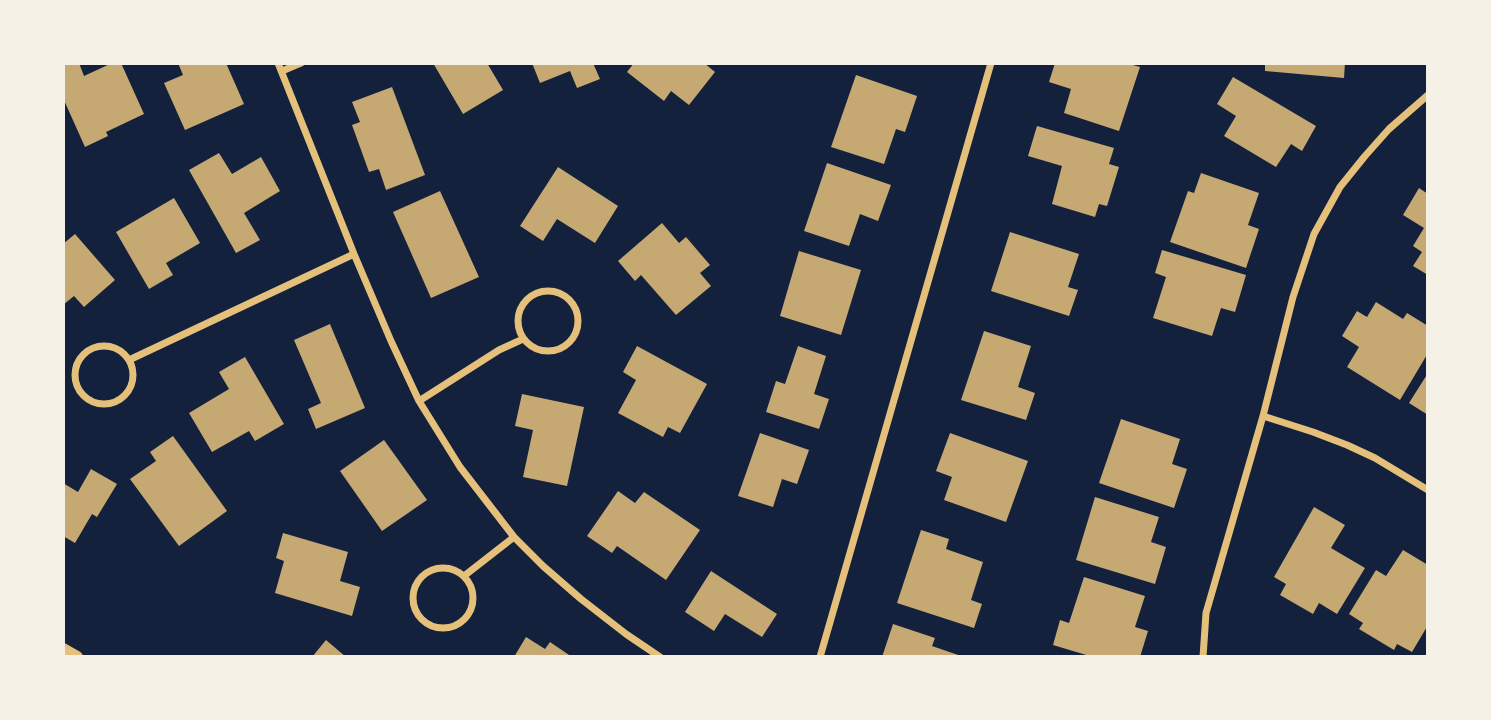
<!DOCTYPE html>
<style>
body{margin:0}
#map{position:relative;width:1491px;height:720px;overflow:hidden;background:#14213d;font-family:"Crimson Pro",serif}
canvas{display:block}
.frame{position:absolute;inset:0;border:65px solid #f6f1e7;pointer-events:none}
</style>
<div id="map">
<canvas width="1491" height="720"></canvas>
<div class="frame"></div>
</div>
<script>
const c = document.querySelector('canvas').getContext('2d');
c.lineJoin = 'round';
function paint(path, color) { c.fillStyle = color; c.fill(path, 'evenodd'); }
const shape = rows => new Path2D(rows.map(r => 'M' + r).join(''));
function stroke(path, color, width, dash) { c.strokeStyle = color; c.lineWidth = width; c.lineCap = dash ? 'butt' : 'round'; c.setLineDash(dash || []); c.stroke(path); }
const building = shape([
 [63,63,79,63,84,76,112,63,121,63,144,114,106,132,108,136,85,147,63,98],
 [178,63,226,63,244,104,185,130,164,83,183,75],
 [433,63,472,63,473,65,477,63,487,63,503,90,463,114],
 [532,63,593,63,600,79,577,88,570,71,540,83],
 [634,63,704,63,715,72,689,105,671,91,664,101,627,72],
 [1055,63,1126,63,1140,67,1119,131,1064,113,1071,89,1049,82],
 [1265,63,1345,63,1344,78,1265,71],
 [856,75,917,96,905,132,896,129,884,164,831,147],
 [1233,77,1316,126,1302,151,1291,144,1276,167,1224,136,1236,116,1217,104],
 [392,87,425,175,386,190,379,169,369,172,352,125,360,122,352,102],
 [1037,126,1114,148,1109,164,1119,167,1107,206,1099,204,1095,217,1052,204,1062,166,1028,156],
 [219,153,232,174,261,157,280,191,244,213,260,240,236,253,189,170],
 [827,163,891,185,878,221,860,214,849,246,804,231],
 [558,167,618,206,595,243,557,219,543,241,520,226],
 [1201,173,1259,193,1248,225,1259,229,1246,268,1170,242,1188,191,1194,193],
 [1419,188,1428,194,1428,275,1413,266,1422,252,1413,246,1424,228,1403,215],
 [440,191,479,277,431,298,393,212],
 [174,198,200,243,166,263,173,275,149,289,116,232],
 [662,223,679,243,686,237,710,265,700,273,711,286,676,315,641,275,635,281,618,261],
 [1010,232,1079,254,1068,287,1078,290,1069,316,991,291],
 [75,234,115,280,84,307,74,296,63,305,63,244],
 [1162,250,1246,275,1235,312,1221,308,1212,336,1153,318,1166,277,1155,273],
 [799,251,861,270,841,335,780,316],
 [1376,302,1403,319,1407,313,1428,326,1428,353,1400,400,1347,367,1359,347,1342,336,1357,311,1367,317],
 [330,324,365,408,316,429,308,409,321,403,294,340],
 [984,331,1031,346,1018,387,1035,393,1026,420,961,400],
 [637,346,707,384,680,433,668,427,663,437,618,413,636,380,623,372],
 [798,346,826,356,814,394,829,399,819,429,766,412,776,381,785,384],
 [245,357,284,424,255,441,249,431,212,452,189,413,229,389,219,372],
 [1428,373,1428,415,1409,403],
 [522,394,584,407,567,486,523,477,533,430,515,426],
 [1121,419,1180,439,1172,464,1187,469,1174,508,1099,483],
 [760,433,809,450,797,484,782,479,773,507,738,496],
 [950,433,1028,461,1006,522,944,500,952,477,936,471],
 [173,436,227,511,179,546,130,479,156,461,150,452],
 [384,440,427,500,382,531,340,471],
 [91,469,117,484,97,517,92,514,75,543,63,536,63,483,78,492],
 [618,491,635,503,644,492,700,530,666,580,617,546,612,553,587,536],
 [1095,497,1159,517,1151,542,1166,547,1155,584,1076,560],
 [1314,507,1345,525,1331,548,1365,568,1337,614,1319,603,1313,614,1280,595,1286,584,1274,577],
 [921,530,949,539,946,549,983,562,971,600,982,604,974,628,897,603],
 [283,533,348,552,340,581,360,587,352,616,275,593,284,561,276,558],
 [1403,550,1428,565,1428,625,1412,652,1397,644,1394,650,1359,629,1363,623,1349,614,1376,570,1386,576],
 [711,571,777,614,762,637,725,614,714,631,685,612],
 [1084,577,1145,596,1135,627,1148,631,1140,657,1093,657,1053,645,1060,620,1069,623],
 [893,624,935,638,932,646,964,657,882,657],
 [526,637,545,649,550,642,572,657,514,657],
 [326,640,346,657,312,657]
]);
const minor = shape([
 [278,63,354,254,391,341,419,401,460,467,514,537,543,566,581,599,626,634,660,657],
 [282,71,301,63],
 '518 321a30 30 0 1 1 60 0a30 30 0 1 1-60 0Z',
 '75 375a29 29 0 1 1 58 0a29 29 0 1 1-58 0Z',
 [129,360,354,254],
 [419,401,499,350,523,339],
 [1263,416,1313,432,1347,445,1375,458,1428,490],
 '413 598a30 30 0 1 1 60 0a30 30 0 1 1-60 0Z',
 [464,576,514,537],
 [820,657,991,63],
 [1203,657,1206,613,1263,416,1293,297,1314,234,1340,187,1365,156,1389,129,1428,95]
]);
const tertiary = shape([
 [63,649,77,657]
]);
paint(building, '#c6a872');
stroke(minor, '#e5c07b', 7);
stroke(tertiary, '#e5c07b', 12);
</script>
